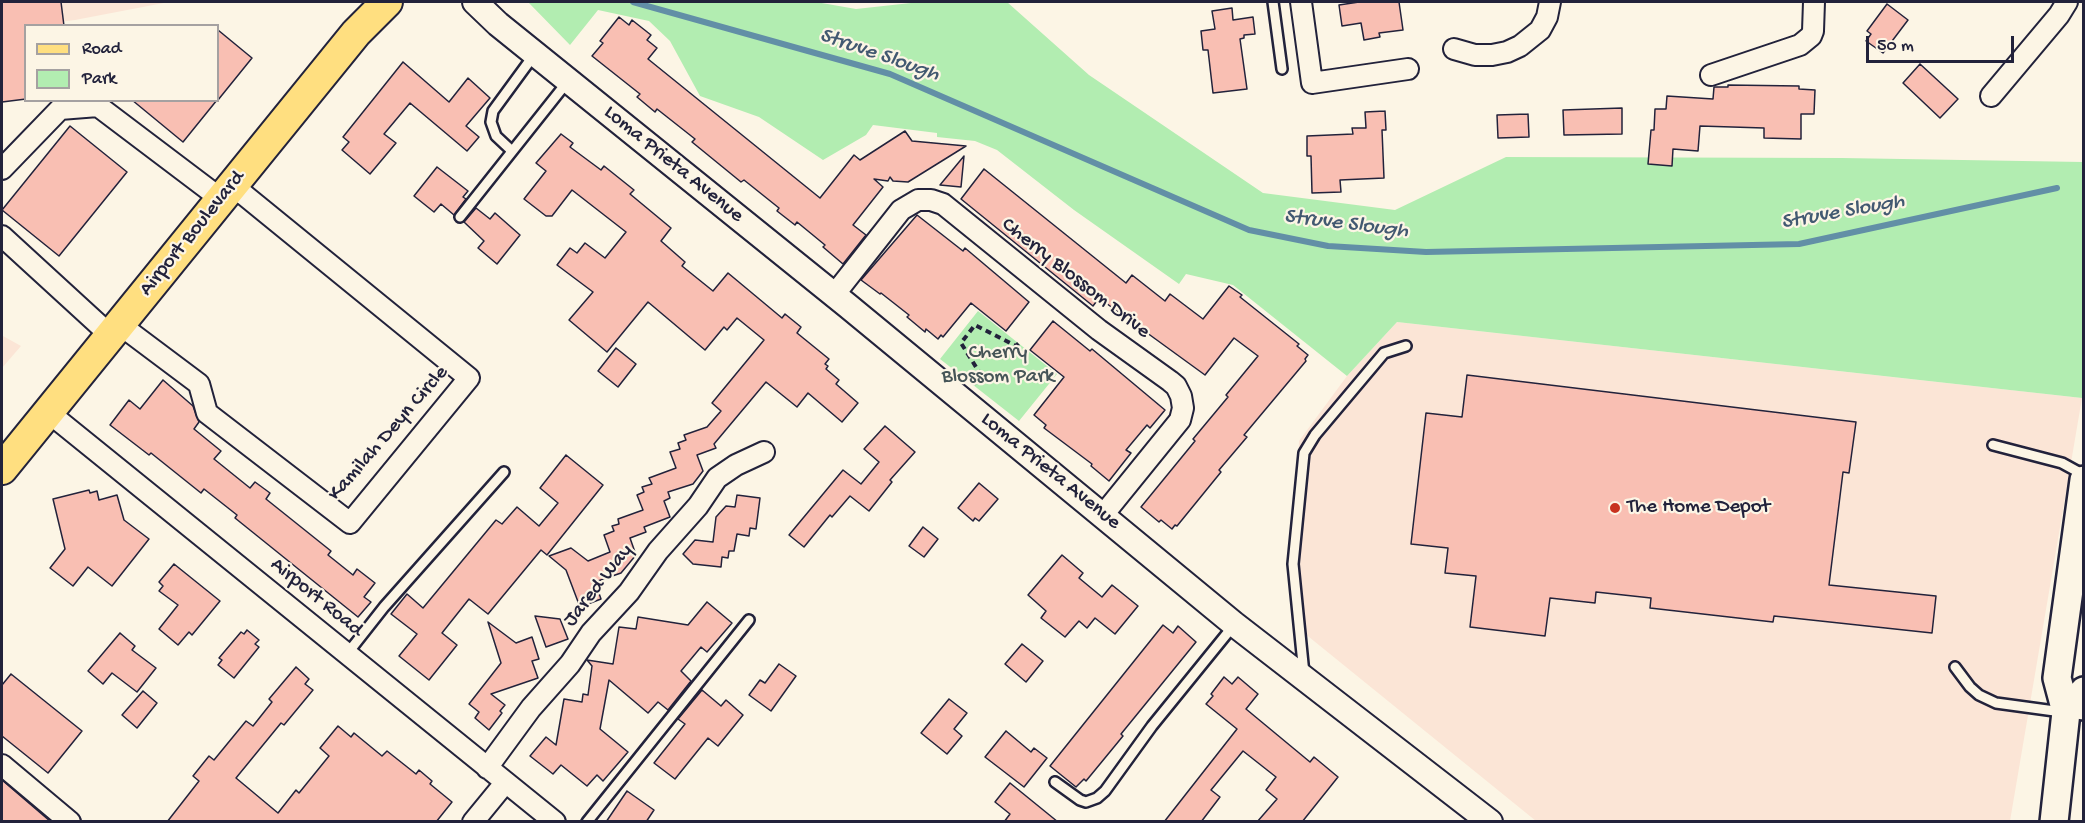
<!DOCTYPE html>
<style>
body{margin:0}
#map{position:relative;width:2085px;height:823px;overflow:hidden;background:#fcf5e5;font-family:"Gochi Hand",sans-serif}
canvas{display:block}
.frame{position:absolute;inset:0;border:3px solid #22223b;pointer-events:none}
.legend{position:absolute;left:24px;top:24px;width:195px;height:78px;box-sizing:border-box;background:#fcf5e5;border:2px solid #a5a1a1;margin:0;padding:8px 10px;list-style:none;font-size:18px;color:#22223b}
.legend li{display:flex;align-items:center;gap:12px;height:30px}
.legend b{width:30px;border:2px solid #a5a1a1}
.scale{position:absolute;left:1866px;top:36px;width:148px;height:27px;box-sizing:border-box;border:3px solid #22223b;border-top:0;padding-left:8px;font-size:18px;line-height:21px;white-space:nowrap;color:#22223b;-webkit-text-stroke:4px #fcf5e5;paint-order:stroke}
</style>
<div id="map">
<canvas width="2085" height="823"></canvas>
<div class="frame"></div>
<ul class="legend">
<li><b style="height:8px;background:#ffdf80"></b>Road</li>
<li><b style="height:16px;background:#b2edb1"></b>Park</li>
</ul>
<div class="scale">50 m</div>
</div>
<script>
const c = document.querySelector('canvas').getContext('2d');
c.lineJoin = 'round';
function paint(path, color) { c.fillStyle = color; c.fill(path, 'evenodd'); }
const shape = rows => new Path2D(rows.map(r => 'M' + r).join(''));
function stroke(path, color, width, dash) { c.strokeStyle = color; c.lineWidth = width; c.lineCap = dash ? 'butt' : 'round'; c.setLineDash(dash || []); c.stroke(path); }
function label(font, color, halo, rows, align = 'center') {
  c.font = font + ' "Gochi Hand",sans-serif'; c.lineWidth = 4.5; c.setLineDash([]); c.textBaseline = 'middle'; c.strokeStyle = halo; c.fillStyle = color; for (const [text, x, y, turn = 0] of rows) {
    c.save(); c.translate(x, y); c.rotate((+turn || 0) * Math.PI / 180); c.textAlign = isNaN(turn) ? turn : align; if (halo) c.strokeText(text, 0, 0); c.fillText(text, 0, 0); c.restore();
  }
}
const built = shape([
 [2,2,169,2,75,20,2,29],
 [1397,322,2082,398,2010,821,1536,821,1293,624,1299,441,1347,376],
 [2,333,3,336,21,346,2,368]
]);
const green = shape([
 [528,2,816,2,856,9,920,2,1007,2,1089,75,1263,193,1395,210,1506,157,1842,158,2083,162,2082,398,1397,322,1347,376,1233,285,1186,274,1179,284,1074,210,997,150,975,141,937,137,937,133,873,125,866,135,823,160,759,117,700,96,670,41,649,21,598,10,570,45],
 [978,311,1057,374,1019,421,940,359]
]);
const stream = shape([
 [633,2,890,74,1249,230,1328,246,1426,252,1799,244,2057,188]
]);
const building = shape([
 [2,2,61,2,64,26,26,26,26,99,2,102,2,2],
 [1359,2,1399,2,1403,30,1379,33,1380,37,1364,40,1361,23,1342,26,1339,5,1359,2],
 [1887,4,1908,20,1883,53,1866,41,1871,34,1867,31,1887,4],
 [1232,8,1233,20,1253,17,1255,34,1244,35,1244,38,1240,39,1247,89,1213,93,1208,50,1203,50,1201,31,1215,29,1212,11,1232,8],
 [619,17,629,25,632,20,651,35,647,40,657,48,648,59,820,198,854,155,860,160,905,131,912,141,966,146,908,182,893,181,890,177,888,181,874,179,883,187,853,225,866,235,843,264,823,247,825,245,797,222,795,225,777,211,779,208,744,180,741,182,692,142,695,139,657,109,655,112,637,97,640,94,592,56,603,43,600,41,619,17],
 [218,30,252,58,218,100,218,30],
 [403,62,449,102,468,78,490,98,466,126,479,137,467,151,410,103,384,134,396,143,370,174,342,150,349,142,343,137,403,62],
 [1920,64,1958,99,1940,118,1903,83,1920,64],
 [1728,85,1799,86,1799,89,1815,90,1814,114,1801,114,1801,139,1764,138,1764,128,1700,126,1698,151,1673,149,1672,166,1648,164,1651,130,1654,130,1655,109,1666,109,1667,96,1713,99,1714,87,1728,87,1728,85],
 [132,100,217,100,183,142,132,100],
 [1622,108,1622,134,1564,135,1563,110,1622,108],
 [1385,111,1386,130,1382,130,1384,178,1340,180,1341,192,1312,193,1311,156,1307,156,1307,136,1353,134,1352,128,1366,128,1365,112,1385,111],
 [1528,114,1529,137,1498,138,1497,115,1528,114],
 [70,126,127,172,59,256,2,210,70,126],
 [561,134,573,143,570,147,601,170,604,166,634,190,630,194,671,228,661,241,685,262,682,266,713,291,728,273,782,318,785,314,801,327,797,333,829,359,825,364,828,366,826,369,839,380,836,384,858,403,842,422,808,393,797,407,766,382,714,444,716,448,697,455,703,471,693,484,668,492,670,498,664,501,670,517,644,527,646,532,630,538,636,555,621,573,595,582,601,599,580,607,566,570,549,556,571,548,588,561,610,552,604,535,614,531,612,526,619,524,618,519,643,510,637,495,644,492,642,487,652,484,649,478,676,468,670,452,680,449,678,443,686,440,684,435,707,427,721,411,712,403,764,340,737,318,727,330,724,327,705,350,648,302,607,352,569,320,593,292,557,265,570,248,577,253,585,243,605,258,626,232,572,190,552,216,546,216,524,199,546,171,536,163,561,134],
 [964,156,961,187,940,185,964,156],
 [437,167,468,191,463,197,466,199,454,215,441,204,434,212,414,196,437,167],
 [984,169,1126,283,1132,275,1165,301,1170,294,1203,319,1229,286,1242,295,1240,297,1299,344,1297,346,1308,355,1305,359,1306,361,1244,435,1247,437,1219,470,1221,472,1177,526,1175,525,1172,529,1161,520,1159,522,1141,507,1195,441,1193,439,1228,397,1226,395,1258,356,1234,338,1205,375,1099,298,1093,306,961,199,984,169],
 [476,208,490,219,495,213,520,235,497,264,478,248,484,241,464,222,476,208],
 [917,215,963,251,965,248,1029,302,1006,331,971,303,943,337,941,335,938,339,926,329,925,332,907,317,909,315,881,293,880,294,861,280,917,215],
 [1053,321,1090,351,1092,349,1165,410,1150,428,1147,425,1126,450,1131,453,1109,481,1091,466,1092,464,1044,428,1046,425,1034,415,1064,377,1030,350,1053,321],
 [616,348,636,364,618,387,598,371,616,348],
 [1467,375,1856,422,1849,473,1843,472,1829,585,1936,596,1932,633,1774,616,1773,622,1650,608,1651,598,1596,592,1595,603,1550,598,1545,636,1470,627,1476,576,1445,573,1448,548,1411,544,1426,413,1462,417,1467,375],
 [163,380,193,406,199,422,194,429,221,451,214,459,250,488,255,482,270,493,266,499,331,551,328,555,353,575,357,569,375,583,364,597,371,602,358,617,235,518,237,515,204,489,201,493,151,453,149,455,110,425,129,400,140,409,163,380],
 [885,426,915,452,890,480,892,482,869,511,850,496,832,517,830,515,804,547,789,535,843,470,861,484,879,462,864,449,885,426],
 [566,455,603,485,547,555,541,550,488,614,469,599,442,633,457,645,429,680,399,656,417,634,391,614,407,594,423,608,496,520,502,524,517,507,539,526,558,503,540,488,566,455],
 [979,483,998,499,979,521,975,518,973,521,958,508,979,483],
 [89,490,90,493,97,491,99,500,117,495,124,520,149,539,112,586,88,567,73,586,50,568,65,549,53,499,89,490],
 [737,495,760,498,756,529,750,528,749,536,737,534,734,551,729,551,728,558,722,557,721,567,693,564,683,554,695,540,713,542,716,517,726,506,735,507,737,495],
 [923,527,938,539,924,557,909,546,923,527],
 [1062,555,1083,573,1079,578,1102,597,1112,585,1138,606,1115,634,1095,618,1087,628,1079,621,1065,637,1041,618,1046,611,1028,595,1062,555],
 [174,564,220,601,192,635,189,632,178,645,159,629,178,605,159,591,163,586,159,582,174,564],
 [707,602,732,623,707,652,701,647,681,671,691,681,668,710,658,702,648,713,609,680,600,729,628,752,603,781,597,775,587,786,561,765,553,774,530,756,546,737,556,745,564,699,582,702,583,694,588,695,592,666,587,660,613,664,619,627,636,629,638,617,688,625,707,602],
 [535,616,560,619,568,639,546,647,535,616],
 [488,622,516,643,532,637,539,659,532,661,538,678,491,694,505,705,500,711,502,713,489,730,475,718,479,712,469,704,501,663,488,622],
 [1163,625,1173,633,1178,626,1196,642,1121,734,1123,736,1086,781,1084,779,1076,787,1050,766,1163,625],
 [247,630,259,640,255,644,259,647,234,678,218,665,222,660,219,658,241,632,244,634,247,630],
 [120,633,135,646,132,650,156,668,137,692,112,673,103,684,88,671,120,633],
 [1022,644,1043,661,1026,682,1005,664,1022,644],
 [779,664,796,676,771,711,749,695,760,680,765,683,779,664],
 [296,667,309,679,305,684,313,690,284,725,281,723,236,778,278,813,296,790,299,793,329,756,320,748,338,726,351,737,354,733,382,756,387,751,416,774,419,770,432,781,430,784,452,802,436,822,167,822,199,781,193,776,209,756,214,760,246,721,253,726,272,702,269,699,296,667],
 [11,674,82,731,48,773,2,736,2,685,11,674],
 [1224,677,1232,684,1238,677,1258,694,1246,709,1310,762,1314,757,1338,777,1302,822,1257,822,1277,799,1266,790,1276,777,1243,751,1211,790,1220,797,1201,822,1164,822,1237,729,1206,704,1213,696,1211,694,1224,677],
 [702,690,721,706,726,700,743,715,718,746,708,738,675,779,654,763,685,724,678,719,702,690],
 [143,691,157,703,137,728,122,715,143,691],
 [949,699,967,713,954,729,962,736,947,754,921,733,949,699],
 [1006,731,1031,752,1034,748,1047,758,1024,787,985,757,1006,731],
 [2,780,51,822,2,822,2,780],
 [1010,783,1058,822,1004,822,1010,814,995,802,1010,783],
 [627,791,654,810,646,822,606,822,627,791]
]);
const path = shape([
 [974,384,981,375,961,343,975,325,1016,346,1021,341]
]);
const service = shape([
 [1273,2,1282,69],
 [512,151,496,136,491,122,493,111,534,55],
 [460,217,568,81],
 [1993,445,2062,463,2084,475],
 [347,654,384,607,504,472],
 [1955,667,1970,687,1979,695,1996,703,2084,715],
 [1304,674,1293,564,1304,453,1315,435,1384,353,1406,346],
 [1055,782,1080,800,1086,802,1097,798,1105,791,1152,726,1234,625],
 [587,822,749,620]
]);
const minor = shape([
 [1301,2,1312,83,1408,69],
 [1454,49,1475,55,1492,55,1507,52,1520,46,1540,30,1547,17,1550,2],
 [1711,75,1800,45,1811,36,1813,31,1814,2],
 [1991,96,2059,15,2067,2],
 [2,169,60,109,98,106,221,199],
 [2,236,110,335],
 [834,295,901,210,918,200,931,200,943,204,1099,330,1170,381,1176,386,1181,396,1183,408,1180,420,1103,515],
 [119,324,199,384,207,413,350,523,469,378,232,185],
 [48,412,555,822],
 [2,765,70,822],
 [487,768,531,708,570,664,591,633,629,592,658,551,698,506,717,478,736,465,764,452],
 [473,822,505,783]
]);
const tertiary = shape([
 [475,2,498,24,848,306,1234,624,1490,822]
]);
const secondary = shape([
 [2066,712,2084,691],
 [2054,822,2066,712,2057,678,2084,480]
]);
const primary = shape([
 [2,469,356,33,387,2]
]);
const markers = [
 [1615,508,6,"#c8321e"]
];
const streetNames = [
 ["Loma Prieta Avenue",673,165,39],
 ["Airport Boulevard",193,234,-51],
 ["Cherry Blossom Drive",1075,279,38],
 ["Kamilah Deyn Circle",389,434,-49],
 ["Loma Prieta Avenue",1050,472,39],
 ["Jared Way",599,586,-52],
 ["Airport Road",316,598,39]
];
const parkNames = [
 ["Cherry",998,354],
 ["Blossom Park",998,378]
];
const poiNames = [
 ["The Home Depot",1627,508]
];
const waterNames = [
 ["Struve Slough",879,56,19],
 ["Struve Slough",1843,213,-10],
 ["Struve Slough",1346,225,7]
];
paint(built, '#fbe5d6');
paint(green, '#b2edb1');
stroke(stream, '#628fa6', 6);
paint(building, '#f9bfb3');
stroke(building, '#22223b', 1.5);
stroke(service, '#22223b', 14);
stroke(minor, '#22223b', 24);
stroke(tertiary, '#22223b', 28);
stroke(secondary, '#22223b', 32);
stroke(primary, '#22223b', 34);
stroke(path, '#22223b', 4, [6, 4.5]);
stroke(service, '#fcf5e5', 9);
stroke(minor, '#fcf5e5', 20);
stroke(tertiary, '#fcf5e5', 24);
stroke(secondary, '#fcf5e5', 27);
stroke(primary, '#ffdf80', 30);
for (const [x, y, r, color] of markers) { const dot = new Path2D(); dot.arc(x, y, r, 0, 2 * Math.PI); c.fillStyle = color; c.fill(dot); stroke(dot, '#fcf5e5', 2); }
label('21px', '#22223b', '#fcf5e5', streetNames);
label('21px', '#465558', '#fcf5e5', parkNames);
label('21px', '#22223b', '#fcf5e5', poiNames, 'left');
label('italic 22px', '#425971', '#fcf5e5', waterNames);
</script>
